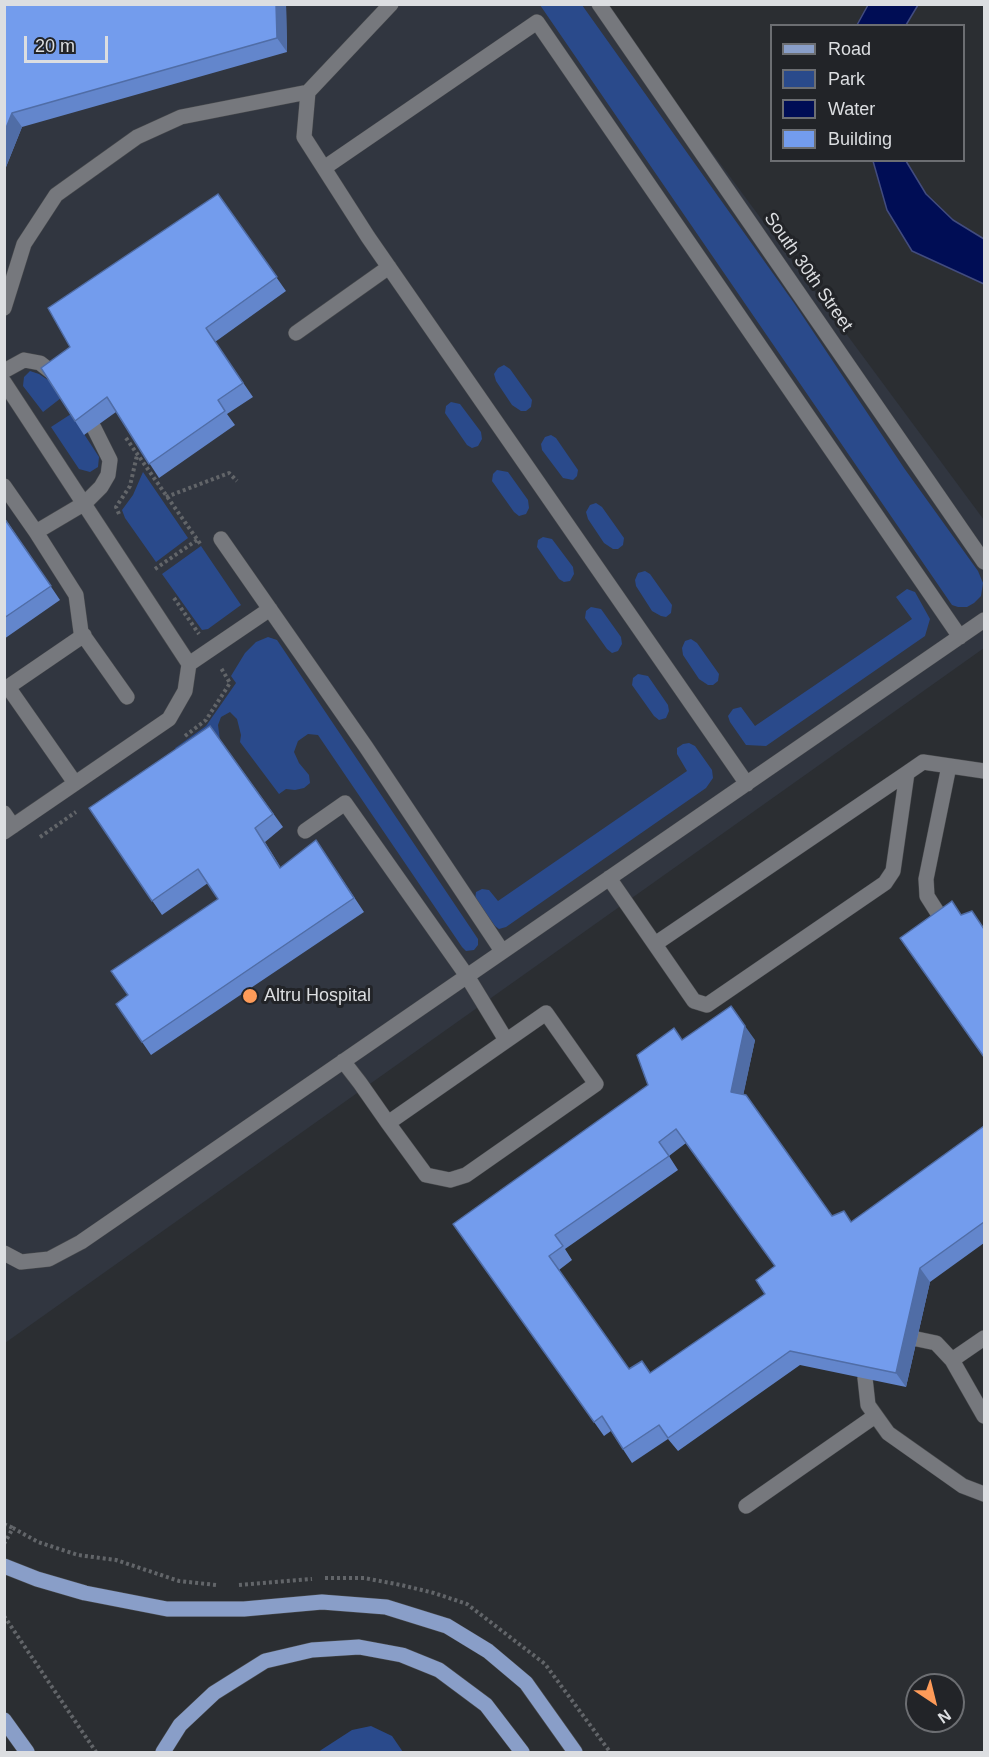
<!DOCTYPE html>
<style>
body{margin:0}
#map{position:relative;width:989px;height:1757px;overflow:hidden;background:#2b2e32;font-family:Helvetica,sans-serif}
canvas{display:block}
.frame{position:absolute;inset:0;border:6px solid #dcdee1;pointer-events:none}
.legend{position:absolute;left:770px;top:24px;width:195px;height:138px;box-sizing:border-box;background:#222428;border:2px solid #6c6e72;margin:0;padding:8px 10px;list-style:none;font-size:18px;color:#dcdee1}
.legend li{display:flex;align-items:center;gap:12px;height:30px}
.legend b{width:30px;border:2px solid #6c6e72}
.north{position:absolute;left:905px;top:1673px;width:60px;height:60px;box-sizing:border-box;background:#222428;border:2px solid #6c6e72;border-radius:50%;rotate:145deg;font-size:16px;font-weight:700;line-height:24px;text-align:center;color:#dcdee1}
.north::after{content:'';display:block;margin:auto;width:21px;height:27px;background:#fe9b59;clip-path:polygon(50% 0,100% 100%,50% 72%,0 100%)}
.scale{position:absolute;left:24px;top:36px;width:84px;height:27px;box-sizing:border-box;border:3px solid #dcdee1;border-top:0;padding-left:8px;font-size:18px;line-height:21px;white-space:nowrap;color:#dcdee1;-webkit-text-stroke:4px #222428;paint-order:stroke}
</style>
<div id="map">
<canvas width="989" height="1757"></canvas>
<div class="frame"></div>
<ul class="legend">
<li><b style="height:8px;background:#899ec8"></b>Road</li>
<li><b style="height:16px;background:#2a4a8b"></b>Park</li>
<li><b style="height:16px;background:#000d55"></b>Water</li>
<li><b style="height:16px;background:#739ced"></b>Building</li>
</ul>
<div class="north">N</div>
<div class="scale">20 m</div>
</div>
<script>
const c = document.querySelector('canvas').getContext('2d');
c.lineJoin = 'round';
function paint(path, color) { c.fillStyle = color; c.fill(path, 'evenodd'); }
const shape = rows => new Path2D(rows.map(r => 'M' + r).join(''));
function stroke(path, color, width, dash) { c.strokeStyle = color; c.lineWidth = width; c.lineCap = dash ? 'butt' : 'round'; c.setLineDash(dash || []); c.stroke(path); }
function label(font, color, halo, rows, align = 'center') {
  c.font = font + ' Helvetica,sans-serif'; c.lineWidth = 6; c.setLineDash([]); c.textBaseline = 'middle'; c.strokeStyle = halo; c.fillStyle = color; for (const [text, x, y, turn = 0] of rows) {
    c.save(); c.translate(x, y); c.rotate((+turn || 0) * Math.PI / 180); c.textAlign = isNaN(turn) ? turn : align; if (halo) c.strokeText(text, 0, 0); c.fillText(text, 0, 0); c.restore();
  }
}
const built = shape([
 [5,5,603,5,984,520,984,648,5,1343]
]);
const green = shape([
 [540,5,582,5,794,303,904,468,978,571,983,583,981,596,974,603,967,607,958,607,952,605],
 [504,365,510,369,532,400,531,407,526,411,521,411,512,405,496,381,494,374,498,368],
 [30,371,39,374,51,382,61,398,43,412,23,386,24,377],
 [451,402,460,404,481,432,482,439,478,446,472,448,467,445,445,413,446,406],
 [71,414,99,457,98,467,90,472,79,469,51,427],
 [551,435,556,438,578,470,577,476,573,480,563,478,542,450,541,444,545,437],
 [497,470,508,472,528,500,529,508,526,514,519,516,514,512,492,481,493,474],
 [143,472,188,538,156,562,125,518,122,510,133,495],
 [596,503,602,507,624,538,623,545,618,549,613,549,604,543,588,519,586,512,590,505],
 [543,537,552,539,573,567,574,574,570,581,564,582,559,579,537,547,538,540],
 [201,546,241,605,208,629,202,630,162,574],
 [645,571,650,574,672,605,671,613,666,617,661,616,652,611,636,586,635,580,638,573],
 [907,589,915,592,930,619,925,636,766,746,746,745,730,722,728,716,733,709,741,707,755,726,912,619,896,597],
 [591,607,601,609,621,637,622,644,618,651,612,653,607,649,585,618,586,611],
 [268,637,277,640,478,939,478,945,474,950,466,951,462,947,318,735,308,734,298,741,294,752,299,763,309,775,310,783,304,788,295,790,286,789,279,794,240,742,241,735,237,719,230,712,221,717,218,725,220,740,185,764,175,748,206,726,236,683,231,676,245,653,256,642],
 [691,639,697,643,719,674,718,681,713,685,708,685,699,679,683,655,682,648,685,641],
 [638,674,648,676,668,705,669,711,666,718,659,720,654,716,632,685,633,678],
 [689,743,695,746,712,770,713,778,706,788,506,927,499,929,495,926,475,900,476,892,482,889,489,890,498,901,687,771,677,754,677,748,683,744],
 [371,1726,392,1736,403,1752,318,1752,352,1730]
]);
const water = shape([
 [868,5,868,4,918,5,906,25,857,25,868,5],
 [873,161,906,161,926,194,953,220,984,239,984,284,912,251,887,210,873,161]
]);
const path = shape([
 [126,438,201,545],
 [166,497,229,473,237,481],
 [119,514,116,507,130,486,137,455],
 [155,569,197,540],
 [174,598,199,634],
 [185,736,206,720,230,683,221,668],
 [40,837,76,812],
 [4,1524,13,1528],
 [4,1544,13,1528,38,1542,78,1555,116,1560,179,1581,216,1585],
 [325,1578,364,1578,401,1585,434,1593,467,1604,545,1664,610,1752],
 [239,1585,312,1579],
 [4,1616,96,1752]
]);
const minor = shape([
 [391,4,308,92,304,137,368,237,747,784],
 [599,4,984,562],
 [324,168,537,22,960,637],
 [4,308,24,244,56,195,137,137,181,117,308,92],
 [296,333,389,267],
 [4,371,24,360,40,363,58,377],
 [4,382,189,664,185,691,169,719,4,832],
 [94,428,110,460,108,475,101,487,85,503,36,532,76,595,81,632,127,697],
 [4,486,36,532],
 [221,539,366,747,502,951],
 [189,664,270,609],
 [907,773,923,762,984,771],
 [75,783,8,687,84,635],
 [4,813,13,826],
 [305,831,345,803,467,976,506,1040],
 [609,878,694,1001,707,1005,885,883,893,871,907,773,655,944],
 [946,926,927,896,926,879,949,766],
 [343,1061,360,1083,388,1123,426,1175,450,1180,466,1175,596,1084,546,1013,388,1123],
 [4,1253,21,1262,49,1259,81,1242,984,620],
 [984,1338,952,1360,984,1416],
 [917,1339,936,1343,952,1360],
 [865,1378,868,1405,888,1433,963,1486,984,1494],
 [746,1506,875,1416]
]);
const major = shape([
 [4,1566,37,1579,85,1593,167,1609,244,1609,322,1602,386,1607,447,1626,488,1651,526,1683,575,1752],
 [4,1720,27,1752],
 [163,1752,180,1725,214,1693,265,1661,312,1650,359,1647,402,1655,439,1670,486,1705,522,1752]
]);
const wall = shape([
 [4,4,286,4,287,52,22,127,4,172],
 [218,194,286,291,215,342,253,397,227,414,235,425,159,478,116,412,84,435,75,421,70,347],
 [4,517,60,600,4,639],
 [210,726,283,827,265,842,281,868,316,840,364,912,151,1055,116,1004,128,995,218,899,208,883,162,915,89,808],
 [682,1040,755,1040,743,1095,832,1216,851,1222,984,1126,984,1243,930,1282,906,1387,800,1365,678,1451,668,1439,632,1463,611,1431,604,1436,453,1224,648,1085],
 [686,1143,775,1266,765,1294,651,1373,642,1361,629,1369,559,1270,572,1260,565,1249,678,1170,669,1156]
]);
const shadedWall = shape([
 [276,4,286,4,287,52,277,38],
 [12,113,22,127,4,172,4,133],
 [745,1026,755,1040,741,1106,731,1092],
 [920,1268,930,1282,906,1387,896,1373]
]);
const building = shape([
 [4,4,276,4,277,38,12,113,4,133,4,4],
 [218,194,277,277,206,328,243,383,218,400,225,411,149,464,107,397,75,421,41,368,70,347,48,308,218,194],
 [4,518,51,586,4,618,4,518],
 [210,726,273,814,255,828,280,868,316,840,354,898,142,1042,116,1004,128,995,111,971,218,899,198,869,152,901,89,808,210,726],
 [952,901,961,915,972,911,984,929,984,1057,900,938,952,901],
 [731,1006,745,1026,731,1092,746,1095,832,1216,844,1211,851,1222,984,1126,984,1222,920,1268,896,1373,790,1351,668,1438,659,1425,623,1449,602,1416,594,1422,453,1224,648,1085,637,1055,674,1028,682,1040,731,1006],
 [676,1129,775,1266,756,1280,765,1294,650,1373,642,1361,629,1369,549,1256,563,1246,555,1235,669,1156,659,1142,676,1129]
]);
const markers = [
 [250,996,8,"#fe9b59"]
];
const streetNames = [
 ["South 30th Street",808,272,55]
];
const poiNames = [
 ["Altru Hospital",264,996]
];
paint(built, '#313640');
paint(green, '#2a4a8b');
paint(water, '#000d55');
stroke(water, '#424c7f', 1.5);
stroke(minor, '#484a4d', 16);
stroke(major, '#484a4d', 16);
stroke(path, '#626569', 4, [3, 3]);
stroke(minor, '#76787d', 15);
stroke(major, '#899ec8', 15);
paint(wall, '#6386cc');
paint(shadedWall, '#506da6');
paint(building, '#739ced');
stroke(building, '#506da6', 1.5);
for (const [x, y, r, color] of markers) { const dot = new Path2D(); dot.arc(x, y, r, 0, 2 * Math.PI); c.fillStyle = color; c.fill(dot); stroke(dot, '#222428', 2); }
label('18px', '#dcdee1', '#222428', streetNames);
label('18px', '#dcdee1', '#222428', poiNames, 'left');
</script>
